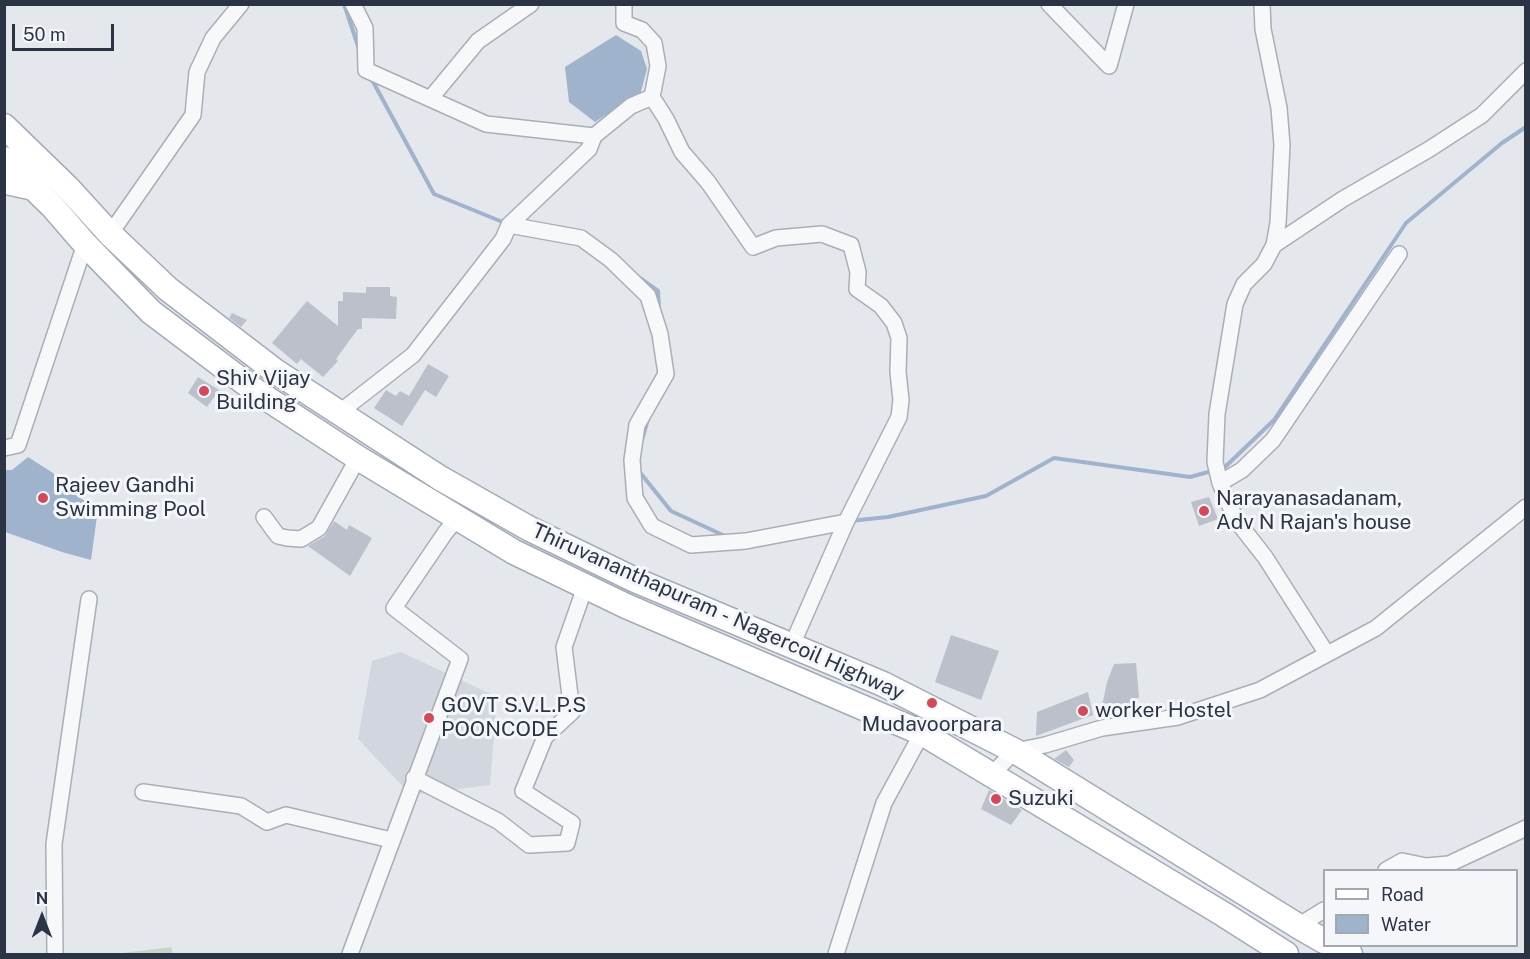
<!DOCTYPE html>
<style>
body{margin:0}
#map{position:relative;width:1530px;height:959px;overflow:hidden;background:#e4e7ec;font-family:"Public Sans",sans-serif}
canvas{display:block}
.frame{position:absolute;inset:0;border:6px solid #2b3445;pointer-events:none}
.legend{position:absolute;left:1323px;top:869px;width:195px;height:78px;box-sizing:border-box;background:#f4f6f9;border:2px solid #a4a8b1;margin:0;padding:8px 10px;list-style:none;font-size:18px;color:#2b3445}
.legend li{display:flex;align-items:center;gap:12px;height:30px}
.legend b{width:30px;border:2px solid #a4a8b1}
.north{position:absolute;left:12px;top:887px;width:60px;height:60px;-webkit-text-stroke:4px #f4f6f9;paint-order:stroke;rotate:0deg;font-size:16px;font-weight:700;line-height:24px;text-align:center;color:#2b3445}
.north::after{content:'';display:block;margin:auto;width:21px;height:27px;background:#2b3445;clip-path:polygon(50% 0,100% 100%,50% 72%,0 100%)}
.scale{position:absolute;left:12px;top:24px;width:102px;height:27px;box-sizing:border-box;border:3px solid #2b3445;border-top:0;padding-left:8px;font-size:18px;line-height:21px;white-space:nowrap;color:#2b3445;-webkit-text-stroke:4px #f4f6f9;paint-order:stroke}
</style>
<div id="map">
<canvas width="1530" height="959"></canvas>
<div class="frame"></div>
<ul class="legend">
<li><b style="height:8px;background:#fff"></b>Road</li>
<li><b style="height:16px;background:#9fb4cc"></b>Water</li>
</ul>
<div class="north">N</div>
<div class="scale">50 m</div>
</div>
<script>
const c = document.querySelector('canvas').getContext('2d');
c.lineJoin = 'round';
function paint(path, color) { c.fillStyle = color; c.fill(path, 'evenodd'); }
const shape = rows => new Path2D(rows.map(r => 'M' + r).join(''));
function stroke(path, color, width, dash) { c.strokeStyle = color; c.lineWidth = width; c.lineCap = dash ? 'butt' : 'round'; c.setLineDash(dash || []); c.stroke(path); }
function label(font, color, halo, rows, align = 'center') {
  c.font = font + ' "Public Sans",sans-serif'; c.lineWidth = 6; c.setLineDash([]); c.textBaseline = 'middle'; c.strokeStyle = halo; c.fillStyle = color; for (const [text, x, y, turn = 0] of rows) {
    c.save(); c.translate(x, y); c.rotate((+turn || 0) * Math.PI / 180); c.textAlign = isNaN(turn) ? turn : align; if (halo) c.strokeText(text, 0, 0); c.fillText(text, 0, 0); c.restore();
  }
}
const built = shape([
 [401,652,497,697,490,785,411,795,358,739,372,661]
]);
const green = shape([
 [171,947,173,954,54,954,54,952,82,954,123,953]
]);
const water = shape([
 [616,35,641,51,647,69,639,99,615,109,595,122,569,102,565,67],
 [28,457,53,473,64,488,98,509,91,560,62,552,5,532,5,470,12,470]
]);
const stream = shape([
 [344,4,359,49],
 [371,78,434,194,505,223],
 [637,276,658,291,659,309],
 [642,440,648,419],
 [1219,469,1225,467,1274,420,1406,223,1502,143,1526,127],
 [638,470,671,511,725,536],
 [850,521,888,517,986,496,1054,458,1190,477,1212,471]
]);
const building = shape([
 [366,287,390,287,390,296,397,297,396,319,362,318,362,329,358,329,336,359,338,361,323,377,301,359,297,364,272,343,307,301,338,326,338,301,343,301,343,292,366,293],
 [232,313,247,320,241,327,229,318],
 [428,364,449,376,436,397,425,390,402,426,374,408,386,390,396,396,400,391,409,396],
 [198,377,219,390,207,407,188,393],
 [1209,497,1218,519,1199,526,1191,502],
 [334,521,347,530,349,525,372,538,350,576,308,546,325,536],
 [951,635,999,651,981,700,935,682],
 [1136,663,1139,697,1124,710,1101,711,1107,682,1114,664],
 [1088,692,1093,715,1036,736,1037,712],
 [1066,750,1074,760,1069,767,1054,759],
 [989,790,1022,810,1011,825,981,809]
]);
const minor = shape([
 [353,4,365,28,366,70,486,124,594,136],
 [624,4,624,23,642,30,654,43,658,66,652,97,666,119,682,152,708,182,753,247,776,238,822,234,851,245,858,272,857,289,881,306,894,323,899,338,898,372,901,400,899,417,846,522,792,645],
 [1049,4,1109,66,1126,4],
 [1262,4,1263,29,1279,108,1282,145,1278,223,1274,245,1264,264,1244,284,1235,304,1217,414,1215,462,1220,483,1236,520,1265,557,1327,654],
 [430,99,478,41,531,4],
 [509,225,581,238,611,260,648,296,660,334,666,374,637,425,632,460,635,498,652,526,691,545,746,541,846,522],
 [110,234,193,115,197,72,213,38,241,4],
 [1274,245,1343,199,1428,150,1482,115,1526,71],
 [340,412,413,355,503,239,509,225,589,149,594,136,631,106,652,97],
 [4,448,18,445,85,244],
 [1220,483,1242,470,1273,440,1399,254],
 [264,517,278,536,287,538,301,539,319,528,358,458],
 [992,774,1015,751,1045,745,1102,728,1178,717,1260,690,1376,628,1526,507],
 [414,778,498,821,529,845,567,843,572,823,523,791,545,737,572,712,564,647,585,587],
 [143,792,241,806,267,822,286,815,391,840],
 [1386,870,1402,861,1426,866,1449,864,1526,828],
 [1298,926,1324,910],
 [55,954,54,844,89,599],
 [350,954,460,659,394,608,445,533,458,517],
 [836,954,884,803,922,733]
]);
const secondary = shape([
 [4,183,36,190,40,186]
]);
const primary = shape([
 [4,126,69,189,110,234,168,289,275,371,440,478,530,529,635,580,883,684,1015,751,1298,926,1324,941],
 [4,159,52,206,85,244,151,312,257,392,358,458,514,552,626,606,922,733,1223,914,1286,954],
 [1333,946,1350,954]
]);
const markers = [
 [204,391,6,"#d1495b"],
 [43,498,6,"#d1495b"],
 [1204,511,6,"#d1495b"],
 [932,703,6,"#d1495b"],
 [1083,711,6,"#d1495b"],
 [429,718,6,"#d1495b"],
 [996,799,6,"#d1495b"]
];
const poiNames = [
 ["Shiv Vijay",216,379],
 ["Building",216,403],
 ["Rajeev Gandhi",55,486],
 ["Swimming Pool",55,510],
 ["Narayanasadanam,",1216,499],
 ["Adv N Rajan's house",1216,523],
 ["GOVT S.V.L.P.S",441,706],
 ["POONCODE",441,730],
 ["worker Hostel",1095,711],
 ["Mudavoorpara",932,725,"center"],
 ["Suzuki",1008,799]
];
const streetNames = [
 ["Thiruvananthapuram - Nagercoil Highway",718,612,24]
];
paint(built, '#d2d6de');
paint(green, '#c9d6c5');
paint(water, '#9fb4cc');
stroke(stream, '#9fb4cc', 4);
paint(building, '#bbc0ca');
stroke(minor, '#a9aeb7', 18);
stroke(secondary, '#a9aeb7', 24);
stroke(primary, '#a3abb8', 27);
stroke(minor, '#f7f8fa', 15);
stroke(secondary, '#fff', 21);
stroke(primary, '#fff', 24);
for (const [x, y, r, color] of markers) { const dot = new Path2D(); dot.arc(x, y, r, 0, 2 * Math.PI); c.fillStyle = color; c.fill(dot); stroke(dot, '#f4f6f9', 2); }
label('21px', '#2b3445', '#f4f6f9', poiNames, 'left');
label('21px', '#2b3445', '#f4f6f9', streetNames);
</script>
